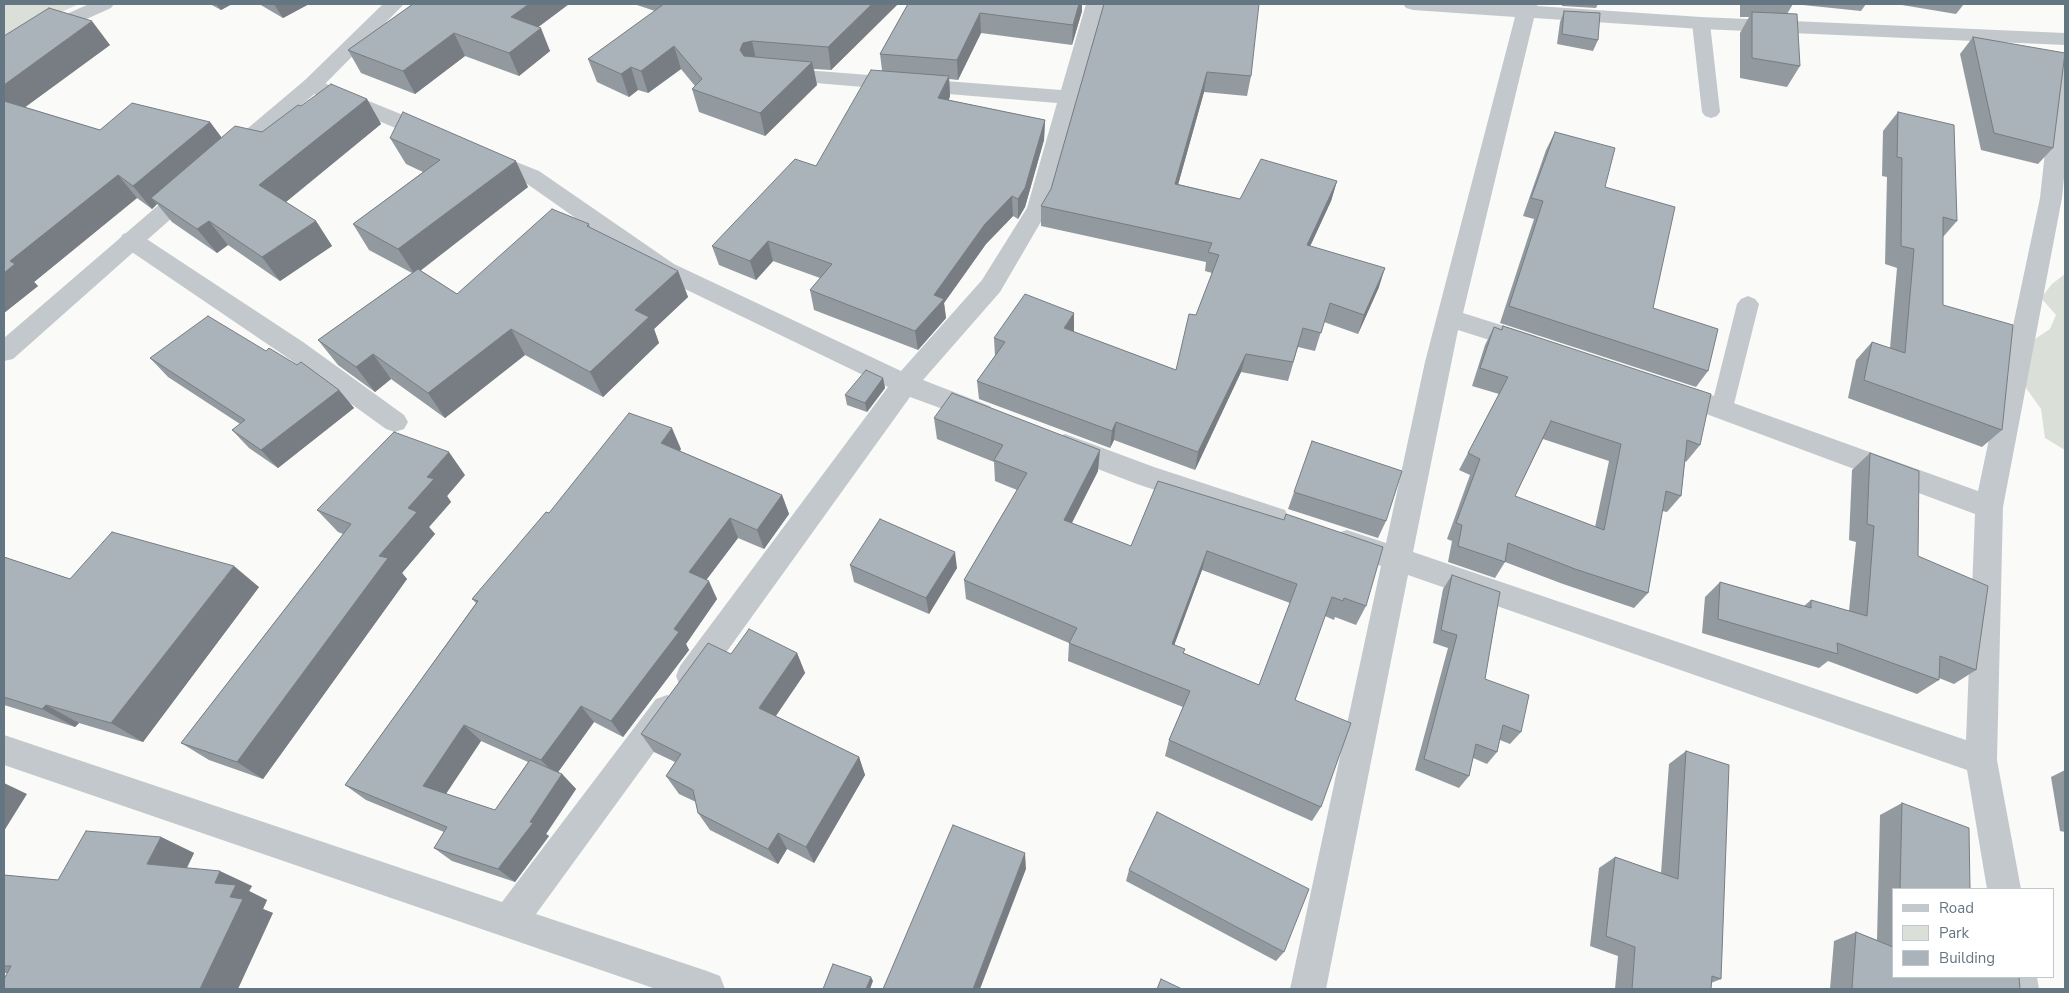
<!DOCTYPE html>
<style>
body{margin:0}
#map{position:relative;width:2069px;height:993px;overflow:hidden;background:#fafaf8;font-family:"Nunito Sans",sans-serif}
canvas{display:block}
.frame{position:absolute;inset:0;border:5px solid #657683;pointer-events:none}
.legend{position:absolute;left:1892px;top:888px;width:162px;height:90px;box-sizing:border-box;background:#fff;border:1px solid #c1c8cd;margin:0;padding:6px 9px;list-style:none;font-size:15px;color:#657683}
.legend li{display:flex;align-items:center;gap:10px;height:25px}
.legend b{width:25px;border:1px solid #c1c8cd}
</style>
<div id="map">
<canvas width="2069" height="993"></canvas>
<div class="frame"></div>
<ul class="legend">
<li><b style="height:6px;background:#c3c8cc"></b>Road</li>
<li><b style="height:14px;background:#dadfd7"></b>Park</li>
<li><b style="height:14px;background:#aab3b9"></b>Building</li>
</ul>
</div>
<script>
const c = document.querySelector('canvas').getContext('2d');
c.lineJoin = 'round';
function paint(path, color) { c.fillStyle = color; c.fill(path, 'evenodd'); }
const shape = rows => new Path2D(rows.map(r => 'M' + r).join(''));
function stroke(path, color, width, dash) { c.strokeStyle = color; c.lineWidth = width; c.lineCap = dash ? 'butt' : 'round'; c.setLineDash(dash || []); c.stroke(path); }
const green = shape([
 [4,4,79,4,4,38],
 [2065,274,2065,450,2045,438,2041,409,2019,378,2035,339,2050,329,2056,315,2041,298,2052,284]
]);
const service = shape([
 [1701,18,1707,19,1710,23,1720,112,1717,116,1711,118,1705,116,1702,112,1692,23,1695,19,1701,18],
 [1748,296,1755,299,1759,304,1733,408,1730,414,1722,417,1714,414,1711,408,1737,304,1741,299,1748,296]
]);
const minor = shape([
 [89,4,114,4,111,8,4,56,4,42,89,4],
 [1086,4,1106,4,1049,208,1000,292,923,380,990,406,994,413,990,420,981,423,910,397,702,686,691,690,680,686,676,676,680,666,888,387,658,276,523,181,478,162,475,157,478,152,486,150,539,171,674,264,901,371,982,280,1027,208,1057,103,779,80,772,79,769,74,772,69,779,68,1061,90,1086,4],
 [1403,4,1538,4,1537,6,1701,17,2065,33,2065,45,1701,29,1534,18,1463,313,1536,336,1539,343,1536,350,1527,352,1458,330,1413,552,1966,740,1975,514,1666,399,1662,392,1666,385,1675,382,1978,491,2040,198,2055,60,2058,56,2065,54,2065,167,2062,198,2003,507,1997,760,2021,889,1987,889,1967,770,1408,575,1326,989,1290,989,1381,566,1337,551,1333,542,1337,533,1347,530,1386,543,1425,362,1515,17,1413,10,1406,8,1403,4],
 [312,78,440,130,443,135,440,140,432,142,424,140,305,90,302,85,305,80,312,78],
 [131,232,139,234,303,342,404,415,408,422,404,429,395,432,386,429,285,356,123,246,119,240,123,234,131,232],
 [1065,434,1154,467,1285,510,1289,518,1285,526,1275,530,1137,484,1056,453,1052,445,1056,437,1065,434],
 [667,695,678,699,682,709,678,719,536,914,707,971,720,976,725,989,656,989,4,765,4,735,502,902,656,699,667,695],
 [2001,977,2037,977,2039,989,2003,989,2001,977]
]);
const tertiary = shape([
 [383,4,404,4,319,90,238,160,230,162,222,160,219,155,222,150,305,80,383,4],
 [192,180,200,183,203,188,200,193,13,359,4,361,4,338,184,183,192,180]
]);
const wall = shape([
 [210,4,232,4,221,10],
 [259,4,309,4,283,18],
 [413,4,569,4,538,27,550,51,519,76,465,56,415,94,361,73,348,50],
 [634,4,898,4,831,70,814,69,817,85,765,136,699,112,692,89,695,86,681,69,648,93,638,90,629,97,597,82,588,59,655,11],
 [908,4,1082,4,1082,11,1072,45,981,33,958,80,949,79,950,96,949,100,1045,120,1044,140,1025,207,1018,219,1013,216,986,244,944,303,946,318,918,350,814,310,810,290,820,278,773,261,756,280,719,265,712,246,816,166,882,70,880,54],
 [1104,4,1251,76,1247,96,1204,92,1178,184,1240,199,1337,181,1331,201,1310,246,1379,287,1358,334,1324,322,1315,351,1298,347,1288,381,1241,372,1195,470,1114,440,1110,448,979,399,977,381,995,356,994,338,1074,332,1176,370,1212,273,1205,271,1206,262,1041,226,1041,206,1051,189],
 [1562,4,1598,4,1596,8,1562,6],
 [1740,4,1793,4,1787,14,1800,66,1787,87,1740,78,1740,33,1749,17,1740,17],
 [1793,4,1866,4,1861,11],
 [1896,4,1964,4,1956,14],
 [1564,11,1598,40,1593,51,1557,44,1560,22],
 [4,36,110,45,25,107,100,130,210,122,222,138,262,132,301,106,367,99,381,124,286,202,316,221,332,246,280,281,228,245,217,253,172,222,157,204,152,209,137,198,34,282,38,286,4,313],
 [1973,37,2053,148,2038,164,1981,150,1960,54],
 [1898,112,1957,221,1943,237,1943,305,2002,430,1982,447,1848,398,1856,360,1872,342,1890,348,1897,268,1885,264,1887,177,1882,176,1883,131],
 [1555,132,1605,187,1653,308,1708,371,1696,387,1500,323,1534,219,1523,216,1546,150],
 [390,138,528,187,420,270,457,294,589,224,590,228,678,271,688,297,654,329,659,343,603,397,525,355,445,418,391,379,375,392,338,365,318,340,412,273,369,250,353,224,423,172,406,164],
 [1503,326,1700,445,1686,462,1685,461,1681,496,1667,512,1662,511,1648,593,1634,608,1563,584,1505,562,1495,578,1448,562,1452,541,1447,539,1470,475,1459,470,1499,394,1472,386,1485,345,1494,327,1501,330],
 [1543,439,1609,461,1595,527,1515,496],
 [266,351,339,390,354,408,278,468,249,448,232,430,240,424,168,377,150,358],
 [883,378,885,388,867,412,847,405,845,395],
 [934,418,1098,471,1072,523,1131,546,1158,481,1366,606,1356,625,1335,617,1334,620,1325,616,1295,700,1321,807,1312,821,1165,756,1169,740,1183,707,1068,661,1069,643,966,599,964,580,1017,490,995,481,994,462,937,439],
 [1202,570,1290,603,1259,685,1184,653,1174,645],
 [681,449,680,451,782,495,789,514,764,549,738,538,706,580,717,599,686,644,689,650,623,737,594,722,558,772,562,774,576,789,546,834,549,836,515,882,452,861,434,848,444,832,366,800,345,785,476,603,472,599,549,513],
 [481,741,528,762,495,810,446,794],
 [1870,453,1918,556,1976,670,1954,684,1939,678,1939,680,1917,694,1828,661,1819,668,1702,633,1705,597,1720,582,1804,606,1811,600,1849,611,1856,542,1849,540,1852,470],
 [465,475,447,496,451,502,429,527,435,534,402,573,407,579,263,779,209,760,181,743,343,534,338,532,317,510],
 [1294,492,1386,521,1378,538,1288,509],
 [4,557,70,579,259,587,143,742,79,723,75,727,4,705],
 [850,565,957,568,929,614,854,582],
 [1452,575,1485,679,1521,732,1510,744,1500,740,1497,752,1487,764,1473,758,1469,776,1459,788,1415,770,1448,648,1433,643,1443,589],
 [797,653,805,673,776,716,859,757,865,775,814,863,787,849,778,864,710,830,698,813,696,802,679,794,666,776,675,762,654,752,641,734,731,654],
 [1686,751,1721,979,1711,983,1711,989,1615,989,1618,956,1590,946,1599,868,1615,857,1661,873,1669,764],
 [2065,770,2065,832,2060,831,2051,777],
 [1902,803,1970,889,1893,889,1893,977,2020,989,1830,989,1834,941,1856,932,1877,940,1880,815],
 [161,837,194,853,187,868,252,886,249,891,267,900,263,909,273,913,7,973,4,973,4,875,58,880],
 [1129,870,1284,952,1276,961,1126,881]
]);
const shadedWall = shape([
 [216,4,232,4,221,10],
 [274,4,309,4,283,18],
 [529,4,569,4,521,40,511,17],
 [872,4,898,4,831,70,828,47],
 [1079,4,1082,4,1082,11,1072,45,1073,25],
 [980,13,981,33,958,80,957,60],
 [92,21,110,45,9,119,4,113,4,85],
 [541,28,550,51,519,76,509,53],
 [454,33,465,56,415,94,403,71],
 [752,41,757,64,745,73,740,50,743,43],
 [674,46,681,69,648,93,641,71],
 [812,62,817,85,765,136,760,113],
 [631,67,638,90,629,97,621,74],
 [1207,72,1204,92,1173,203,1175,184],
 [949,76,950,96,940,118,938,98],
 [367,99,381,124,276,210,259,185],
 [1045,120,1044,140,1025,207,1018,219,1018,199],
 [210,122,227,145,151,198,157,204,152,209,133,186],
 [516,161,528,187,415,275,398,249],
 [118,175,137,198,34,282,38,286,4,313,4,273,10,261],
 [1337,181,1331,201,1302,264,1307,245],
 [1012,196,1013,216,986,244,944,303,946,318,918,350,915,331,934,295,985,224],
 [209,221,228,245,217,253,197,229],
 [316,221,332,246,280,281,262,257],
 [768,241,773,261,756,280,750,261],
 [1385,268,1379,287,1358,334,1364,315],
 [678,271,688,297,654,329,659,343,603,397,590,372,635,310],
 [1074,313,1074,332,1064,328],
 [511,329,525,355,445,418,428,393],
 [373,354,391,379,375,392,356,367],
 [1246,354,1241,372,1195,470,1198,452],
 [883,378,885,388,867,412,865,403],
 [339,390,354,408,278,468,261,450],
 [1116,422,1114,440,1110,448,1112,431],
 [672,428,681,449,670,464,661,443],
 [1100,450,1098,471,1063,540,1064,520],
 [449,452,465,475,447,496,451,502,429,527,435,534,402,573,407,579,263,779,237,762,379,556,427,477],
 [782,495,789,514,764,549,757,530],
 [730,518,738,538,698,591,689,572],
 [1207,551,1202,570,1168,662,1172,644],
 [955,552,957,568,929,614,926,598],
 [234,566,259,587,143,742,111,723],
 [709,581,717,599,686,644,689,650,623,737,611,721,674,629],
 [797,653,805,673,768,727,759,708],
 [46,705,79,723,75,727,42,709],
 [581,706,594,722,556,775,541,760],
 [464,725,481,741,441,801,423,786],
 [859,757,865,775,814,863,806,847],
 [562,774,576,789,546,834,549,836,515,882,498,869],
 [4,783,27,794,4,831],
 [778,833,787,849,778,864,768,849],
 [161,837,194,853,181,879,147,864],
 [1025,853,1026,869,980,989,973,989],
 [220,871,252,886,249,891,267,900,263,909,273,913,238,989,200,989,230,897,215,883],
 [871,977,873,981,870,989,866,989]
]);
const building = shape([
 [413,4,529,4,511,17,541,28,509,53,454,33,403,71,348,50,413,4],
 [664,4,872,4,828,47,752,41,743,43,740,50,744,56,812,62,760,113,692,89,702,79,674,46,641,71,631,67,621,74,588,59,664,4],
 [908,4,1079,4,1073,25,980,13,957,60,880,54,908,4],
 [1104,4,1259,4,1251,76,1207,72,1175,184,1240,199,1261,159,1337,181,1307,245,1385,268,1364,315,1330,303,1321,333,1303,328,1293,362,1246,354,1198,452,1116,422,1112,431,977,381,1005,342,994,338,1025,294,1074,313,1064,328,1176,370,1189,314,1196,315,1219,255,1208,252,1212,243,1041,206,1051,189,1104,4],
 [49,8,92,21,4,85,4,36,49,8],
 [1564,11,1600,13,1598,40,1562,34,1564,11],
 [1752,12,1797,14,1800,66,1752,58,1752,12],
 [1973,37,2065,53,2053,148,1994,133,1973,37],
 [871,70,949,76,938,98,1045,120,1025,188,1018,199,1012,196,985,224,934,295,944,299,915,331,810,290,832,264,768,241,750,261,712,246,795,159,816,166,871,70],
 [331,84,367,99,259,185,316,221,262,257,209,221,197,229,151,198,235,126,262,132,298,105,301,106,331,84],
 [4,101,100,130,132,103,210,122,133,186,118,175,10,261,15,264,4,273,4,101],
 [403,112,516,161,398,249,353,224,440,160,390,138,403,112],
 [1898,112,1954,125,1957,221,1943,217,1943,305,2013,325,2002,430,1864,380,1872,342,1905,353,1914,249,1901,246,1902,158,1897,157,1898,112],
 [1555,132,1615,148,1605,187,1675,207,1653,308,1718,329,1708,371,1509,306,1543,201,1531,198,1555,132],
 [552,209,589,224,587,226,678,271,635,310,649,317,590,372,511,329,428,393,373,354,356,367,318,340,418,269,457,294,552,209],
 [208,316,266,351,269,348,297,365,301,362,339,390,261,450,232,430,245,420,150,358,208,316],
 [1503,326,1711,394,1700,445,1687,440,1681,496,1666,491,1648,593,1575,569,1508,543,1505,562,1458,546,1462,525,1456,523,1480,459,1468,453,1508,377,1480,368,1494,327,1502,330,1503,326],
 [1551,421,1621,444,1604,530,1515,496,1551,421],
 [866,370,883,378,865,403,845,395,866,370],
 [952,393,1100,450,1064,520,1131,546,1158,481,1284,520,1286,514,1383,547,1366,606,1344,598,1343,601,1332,597,1295,700,1351,723,1321,807,1169,740,1190,691,1069,643,1077,628,964,580,1027,473,994,460,1003,445,934,418,952,393],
 [1207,551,1297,584,1259,685,1183,653,1185,649,1172,644,1207,551],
 [629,413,672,428,661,443,782,495,757,530,730,518,689,572,709,581,674,629,679,632,611,721,581,706,541,760,464,725,423,786,495,810,530,760,562,774,530,822,533,823,498,869,434,848,447,827,345,785,478,601,472,599,546,512,549,513,629,413],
 [394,432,449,452,427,477,434,479,408,508,417,512,379,556,388,558,237,762,181,743,351,524,317,510,394,432],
 [1312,441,1402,471,1386,521,1294,492,1312,441],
 [1870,453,1919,471,1918,556,1988,586,1976,670,1940,656,1939,680,1837,643,1838,654,1718,619,1720,582,1811,608,1811,600,1867,616,1874,526,1867,524,1870,453],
 [880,519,955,552,926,598,850,565,880,519],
 [112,532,234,566,111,723,46,705,42,709,4,697,4,557,70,579,112,532],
 [1452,575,1500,592,1485,679,1529,695,1521,732,1503,725,1497,752,1476,744,1469,776,1424,759,1457,635,1441,630,1452,575],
 [749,629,797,653,759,708,859,757,806,847,778,833,768,849,698,813,693,790,666,776,681,754,641,734,708,643,731,654,749,629],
 [1686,751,1729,765,1721,979,1712,976,1711,989,1632,989,1635,947,1606,936,1615,857,1678,879,1686,751],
 [1902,803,1969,828,1970,889,1900,889,1902,803],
 [1157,812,1309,889,1284,952,1129,870,1157,812],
 [953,825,1025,853,973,989,883,989,953,825],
 [86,831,161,837,147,864,220,871,215,883,236,885,230,897,243,899,200,989,4,989,4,979,11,966,4,966,4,875,58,880,86,831],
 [1856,932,1893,947,1893,977,2019,977,2020,989,1856,989,1852,988,1856,932],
 [833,964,871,977,866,989,823,989,833,964],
 [1161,979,1182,989,1157,989,1161,979]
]);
paint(green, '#dadfd7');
paint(service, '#c3c8cc');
paint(minor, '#c3c8cc');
paint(tertiary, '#c3c8cc');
paint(wall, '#929a9f');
paint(shadedWall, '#777d82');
paint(building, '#aab3b9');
stroke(building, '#777d82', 1);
</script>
